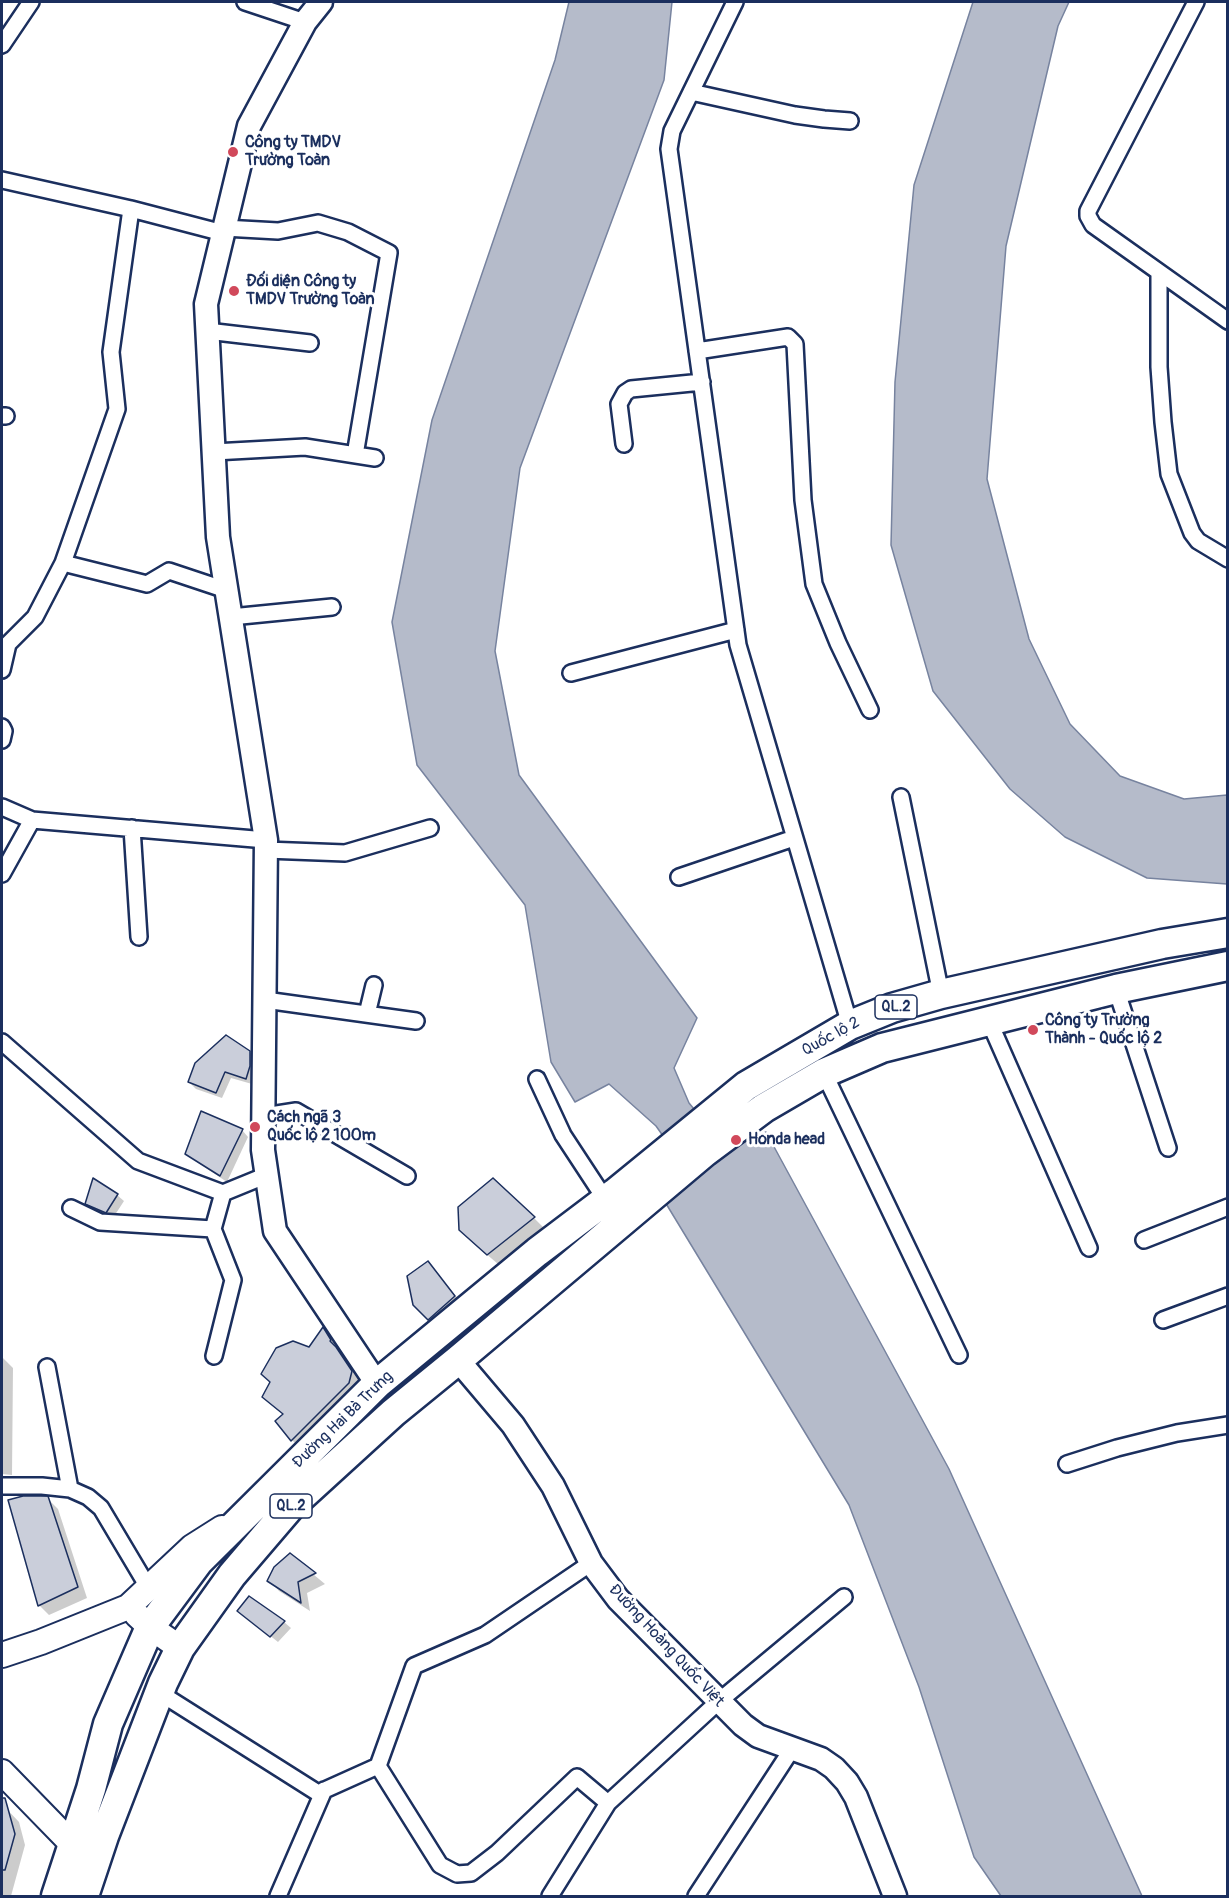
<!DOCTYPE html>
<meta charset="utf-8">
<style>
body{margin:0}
#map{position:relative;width:1229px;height:1898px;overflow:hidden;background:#fff;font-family:Pangolin,sans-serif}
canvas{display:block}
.frame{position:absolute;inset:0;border:3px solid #1b2f5e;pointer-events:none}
</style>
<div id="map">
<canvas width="1229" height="1898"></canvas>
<div class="frame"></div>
</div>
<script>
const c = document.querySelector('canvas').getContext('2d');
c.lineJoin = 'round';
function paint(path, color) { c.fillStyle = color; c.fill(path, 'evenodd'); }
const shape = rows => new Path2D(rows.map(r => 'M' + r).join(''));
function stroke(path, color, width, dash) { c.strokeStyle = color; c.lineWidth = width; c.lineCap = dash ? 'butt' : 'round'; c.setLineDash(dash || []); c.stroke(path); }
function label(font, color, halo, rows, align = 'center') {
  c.font = font + ' Pangolin,sans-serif'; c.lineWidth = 6; c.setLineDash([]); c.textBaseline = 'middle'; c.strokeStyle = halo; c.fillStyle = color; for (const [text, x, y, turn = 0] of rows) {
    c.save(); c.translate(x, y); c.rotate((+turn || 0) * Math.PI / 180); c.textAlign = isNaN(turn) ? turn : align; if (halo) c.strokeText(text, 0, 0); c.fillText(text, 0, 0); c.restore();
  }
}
const water = shape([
 [569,2,672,2,664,80,520,468,495,651,519,775,697,1018,674,1068,689,1103,728,1150,766,1132,949,1469,1142,1896,1001,1896,974,1857,919,1687,849,1505,662,1197,690,1174,656,1126,609,1084,575,1102,551,1062,525,905,417,765,392,622,432,420,555,60,569,2],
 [973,2,1069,2,1058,26,1006,246,987,479,1029,639,1070,724,1120,776,1184,799,1227,795,1227,884,1147,878,1065,837,1010,789,933,691,891,545,895,382,914,185,973,2]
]);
const shadow = shape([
 [249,1052,257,1059,252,1084,231,1078,222,1098,196,1089,189,1082],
 [242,1130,248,1137,227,1182,194,1160,187,1154],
 [117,1195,124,1201,113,1218,94,1210,87,1204],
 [534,1218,544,1228,498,1264,471,1241],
 [428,1263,465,1307,439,1329,414,1304],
 [323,1329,333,1339,341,1351,340,1353,362,1382,302,1450,292,1440,284,1415,264,1396,310,1349],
 [2,1357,13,1368,12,1475,2,1474],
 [47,1498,58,1509,87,1598,49,1615,39,1605],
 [290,1555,325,1584,307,1593,310,1611,279,1591,269,1580],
 [239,1611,284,1622,291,1628,278,1642],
 [2,1804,19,1822,25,1845,11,1896,2,1896]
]);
const building = shape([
 [226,1035,250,1051,250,1066,246,1079,225,1072,216,1093,188,1082,195,1063,226,1035],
 [201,1111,243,1129,220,1176,185,1154,201,1111],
 [93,1178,118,1194,106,1213,85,1204,93,1178],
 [493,1178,535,1217,487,1255,459,1230,458,1207,493,1178],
 [428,1261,455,1296,428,1320,413,1305,407,1276,428,1261],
 [323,1327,331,1340,330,1341,336,1347,352,1371,349,1383,291,1441,275,1421,283,1414,262,1397,270,1382,261,1374,276,1348,293,1341,309,1347,323,1327],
 [23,1496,48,1496,78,1587,38,1606,8,1500,23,1496],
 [290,1553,316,1573,298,1582,301,1603,267,1581,274,1567,290,1553],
 [249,1596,285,1621,270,1637,237,1611,249,1596],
 [2,1798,5,1798,15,1834,5,1870,2,1870,2,1798]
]);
const street = shape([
 [245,2,305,22],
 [735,2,672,131,669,149,738,645,850,1025],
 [1196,2,1088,211,1088,216,1093,225,1228,321],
 [2,45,31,2],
 [691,92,795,115,824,119,850,121],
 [2,180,131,209,223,233],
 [224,228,278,231,318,223,348,232,389,253,355,455],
 [1159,272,1159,367,1163,422,1169,474,1192,533,1198,541,1228,559],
 [207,331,310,343],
 [697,351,788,337,795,344,803,500,814,584,838,643,870,710],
 [2,416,6,416],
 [624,444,619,404,625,393,631,389,702,382],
 [214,452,305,447,375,458],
 [63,563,147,584,169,571,226,590],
 [231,617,332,607],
 [2,670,8,644,35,617,63,563,117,409,111,352,131,209],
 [571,673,736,630],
 [2,727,4,731,2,740],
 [901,797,941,994],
 [2,807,32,820,266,840],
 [132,828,139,937],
 [266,850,345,853,430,828],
 [2,874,32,820],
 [679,877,794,838],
 [1116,989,1168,1148],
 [265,1000,416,1021],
 [367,1014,374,985],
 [989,1021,1089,1248],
 [2,1042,138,1161,223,1193,267,1175],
 [824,1073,959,1355],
 [537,1079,563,1135,605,1199],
 [264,1116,296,1111,407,1176],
 [71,1208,100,1222,213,1229],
 [1144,1240,1228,1207],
 [1163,1320,1228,1296],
 [214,1356,233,1280,213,1229,223,1193],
 [47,1367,70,1489],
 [1067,1464,1117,1448,1177,1433,1228,1425],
 [2,1486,42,1486,70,1489,88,1497,101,1508,148,1587],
 [160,1693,318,1793,378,1766,414,1666,485,1635,591,1563],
 [378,1766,440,1865,457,1874,471,1873,497,1853,577,1777,608,1803],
 [278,1896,324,1790],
 [550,1896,608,1803,718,1702,844,1597],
 [696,1896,792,1749]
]);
const secondary = shape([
 [321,2,305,22,249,126,206,304,218,537,266,840,263,1150,275,1231,377,1384],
 [458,1360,513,1425,553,1486,591,1563,618,1599,743,1725,758,1736,821,1759,834,1768,847,1782,856,1797,895,1896]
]);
const primary = shape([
 [137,1615,150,1627,180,1648],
 [2,1655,41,1642,128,1607,192,1547,222,1528],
 [2,1772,73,1845]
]);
const highway = shape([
 [56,1896,91,1789,108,1724,150,1627,199,1561,377,1384,537,1252,615,1193,746,1086,850,1025,892,1008,941,994,1162,944,1228,933],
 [84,1896,104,1836,163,1683,180,1648,232,1575,291,1506,393,1413,458,1360,705,1152,764,1108,824,1073,882,1048,1116,989,1228,966]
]);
const markers = [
 [233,152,6,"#d1495b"],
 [234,291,6,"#d1495b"],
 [1033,1030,6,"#d1495b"],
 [255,1127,6,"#d1495b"],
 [736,1140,6,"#d1495b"]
];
const shields = [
 [896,1007,42],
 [291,1506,42]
];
const shieldNames = [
 ["QL.2",896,1007],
 ["QL.2",291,1506]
];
const poiNames = [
 ["Công ty TMDV",245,143],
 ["Trường Toàn",245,161],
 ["Đối diện Công ty",246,282],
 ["TMDV Trường Toàn",246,300],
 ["Công ty Trường",1045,1021],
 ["Thành - Quốc lộ 2",1045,1039],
 ["Cách ngã 3",267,1118],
 ["Quốc lộ 2 100m",267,1136],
 ["Honda head",748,1140]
];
const streetNames = [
 ["Quốc lộ 2",831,1037,-29],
 ["Đường Hai Bà Trưng",343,1420,-44],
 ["Đường Hoàng Quốc Việt",666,1646,47]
];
paint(water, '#b5bbca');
stroke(water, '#77839f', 1.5);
paint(shadow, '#0003');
paint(building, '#caceda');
stroke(building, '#1b2f5e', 1.5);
stroke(street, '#1b2f5e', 20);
stroke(secondary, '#1b2f5e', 27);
stroke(primary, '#1b2f5e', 28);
stroke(highway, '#1b2f5e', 33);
stroke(street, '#fff', 15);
stroke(secondary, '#fff', 22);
stroke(primary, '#fff', 24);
stroke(highway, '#fff', 28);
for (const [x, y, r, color] of markers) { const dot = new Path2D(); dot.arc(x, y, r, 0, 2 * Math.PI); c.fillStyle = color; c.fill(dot); stroke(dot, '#fff', 2); }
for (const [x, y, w] of shields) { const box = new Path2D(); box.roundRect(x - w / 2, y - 12, w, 24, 4.5); c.fillStyle = '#fff'; c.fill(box); stroke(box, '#1b2f5e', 1.5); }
label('bold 15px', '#1b2f5e', null, shieldNames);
label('bold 16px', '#1b2f5e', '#fff', poiNames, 'left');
label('16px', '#1b2f5e', '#fff', streetNames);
</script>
